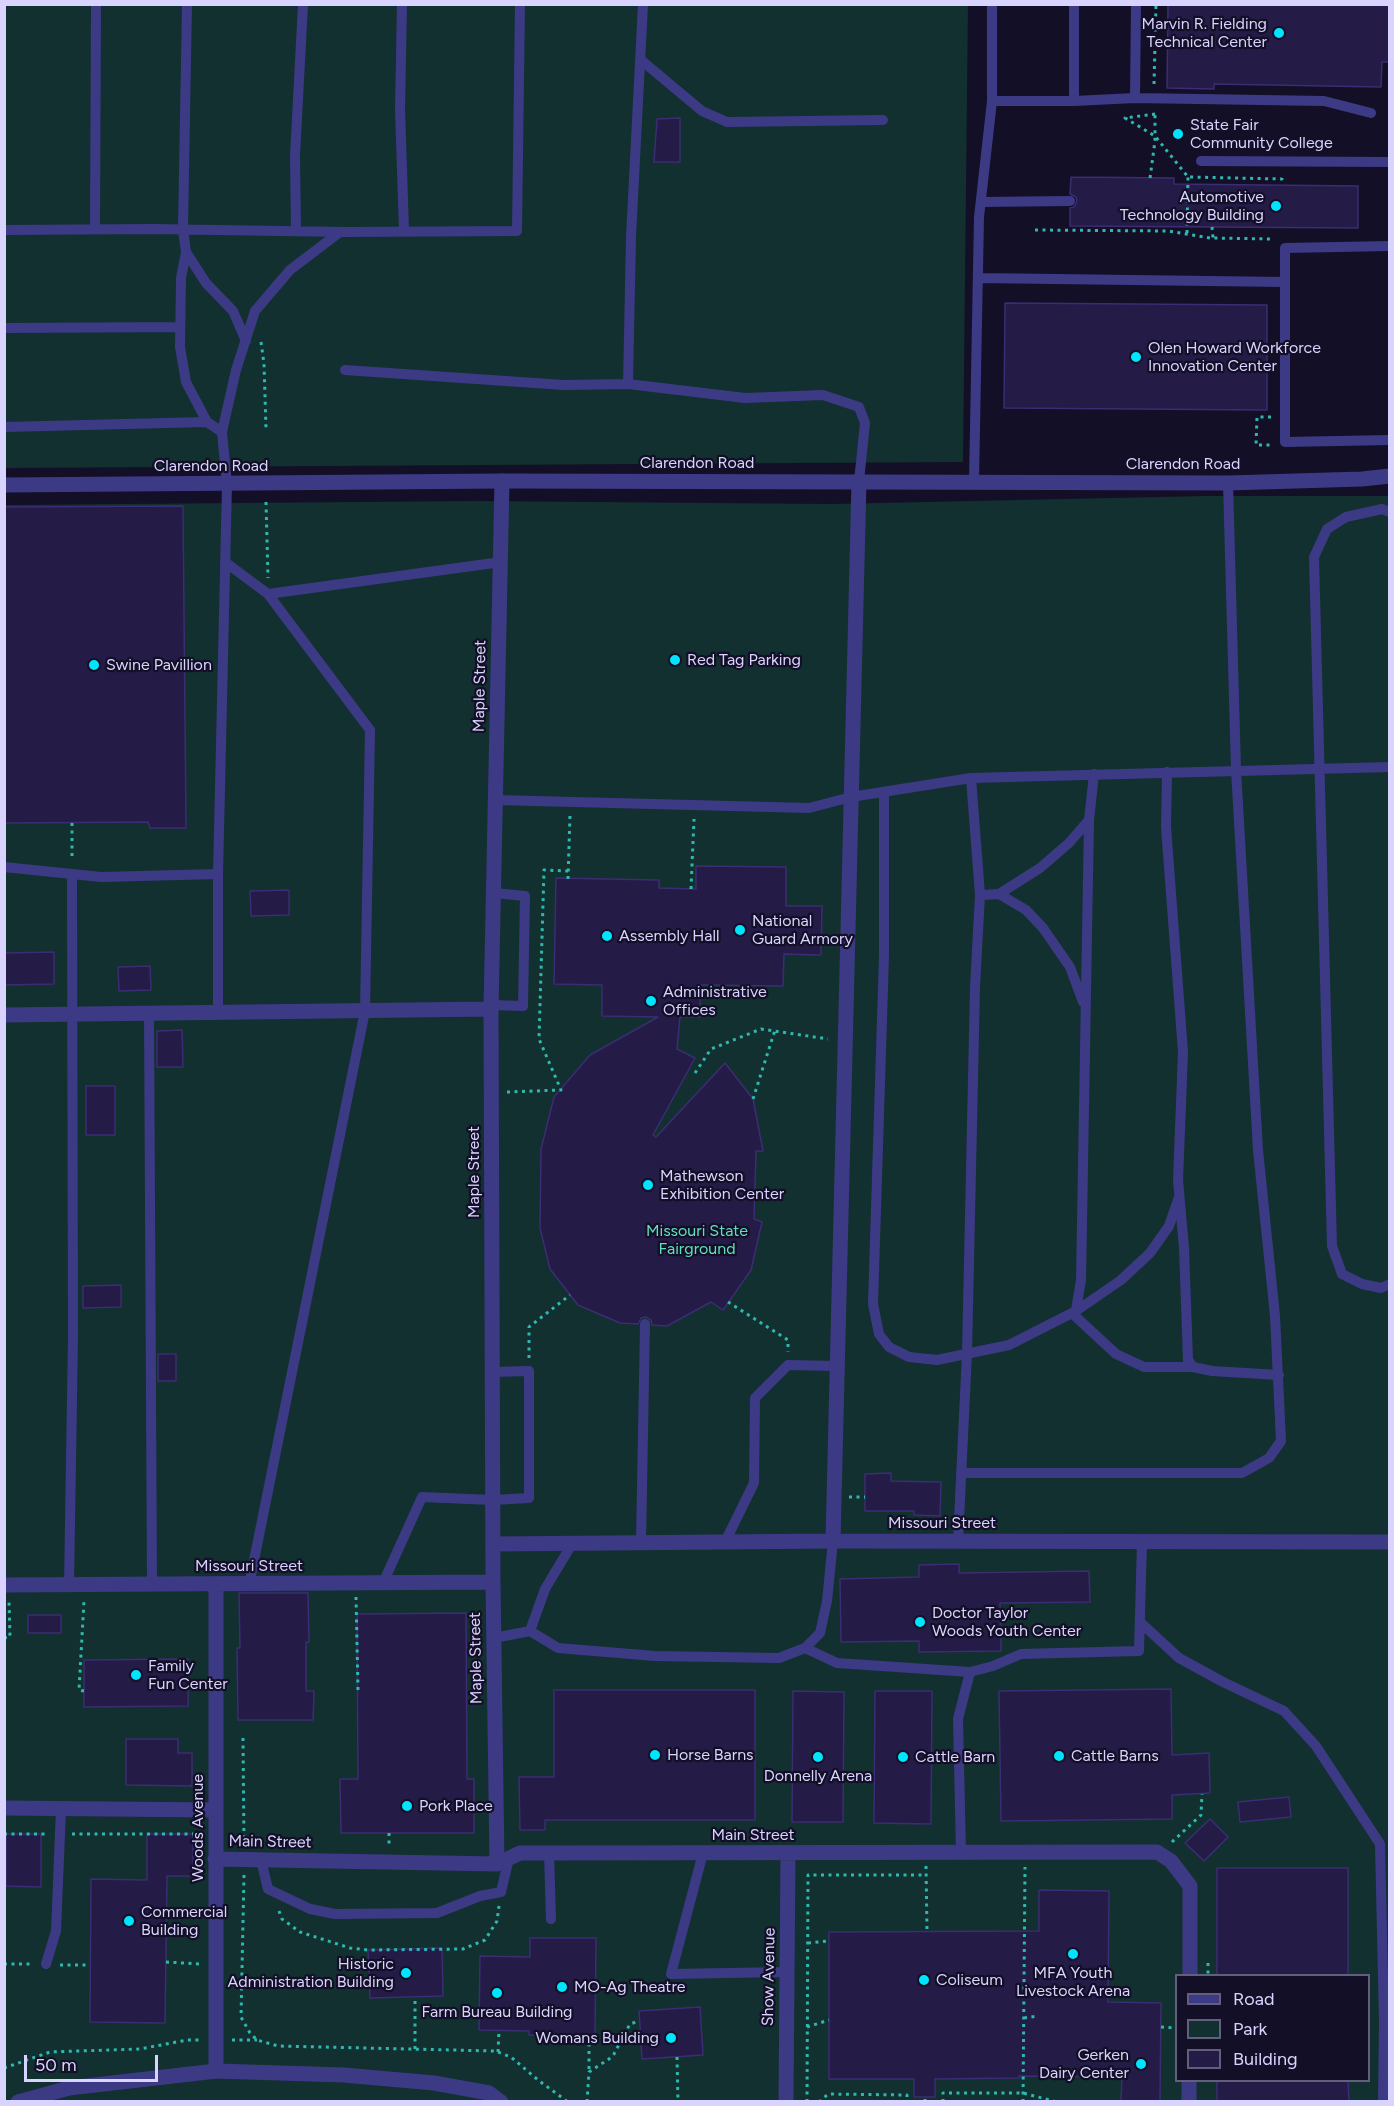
<!DOCTYPE html>
<style>
body{margin:0}
#map{position:relative;width:1394px;height:2106px;overflow:hidden;background:#130f26;font-family:Figtree,sans-serif}
canvas{display:block}
.frame{position:absolute;inset:0;border:6px solid #d9d4ff;pointer-events:none}
.legend{position:absolute;left:1175px;top:1974px;width:195px;height:108px;box-sizing:border-box;background:#130f26;border:2px solid #625e7d;margin:0;padding:8px 10px;list-style:none;font-size:18px;color:#d9d4ff}
.legend li{display:flex;align-items:center;gap:12px;height:30px}
.legend b{width:30px;border:2px solid #625e7d}
.scale{position:absolute;left:24px;top:2055px;width:134px;height:27px;box-sizing:border-box;border:3px solid #d9d4ff;border-top:0;padding-left:8px;font-size:18px;line-height:21px;white-space:nowrap;color:#d9d4ff;-webkit-text-stroke:4px #130f26;paint-order:stroke}
</style>
<div id="map">
<canvas width="1394" height="2106"></canvas>
<div class="frame"></div>
<ul class="legend">
<li><b style="height:8px;background:#3d3a85"></b>Road</li>
<li><b style="height:16px;background:#12302f"></b>Park</li>
<li><b style="height:16px;background:#241b47"></b>Building</li>
</ul>
<div class="scale">50 m</div>
</div>
<script>
const c = document.querySelector('canvas').getContext('2d');
c.lineJoin = 'round';
function paint(path, color) { c.fillStyle = color; c.fill(path, 'evenodd'); }
const shape = rows => new Path2D(rows.map(r => 'M' + r).join(''));
function stroke(path, color, width, dash) { c.strokeStyle = color; c.lineWidth = width; c.lineCap = dash ? 'butt' : 'round'; c.setLineDash(dash || []); c.stroke(path); }
function label(font, color, halo, rows, align = 'center') {
  c.font = font + ' Figtree,sans-serif'; c.lineWidth = 4.5; c.setLineDash([]); c.textBaseline = 'middle'; c.strokeStyle = halo; c.fillStyle = color; for (const [text, x, y, turn = 0] of rows) {
    c.save(); c.translate(x, y); c.rotate((+turn || 0) * Math.PI / 180); c.textAlign = isNaN(turn) ? turn : align; if (halo) c.strokeText(text, 0, 0); c.fillText(text, 0, 0); c.restore();
  }
}
const green = shape([
 [4,5,968,5,963,462,5,468],
 [1206,496,1389,496,1389,2101,5,2101,4,505,475,501,832,504],
 [1176,1976,1368,1976,1368,2080,1176,2080]
]);
const building = shape([
 [1168,4,1389,4,1389,62,1382,62,1381,87,1214,84,1214,89,1167,88,1168,4],
 [680,118,680,162,654,162,657,119,680,118],
 [1071,177,1174,178,1174,184,1358,186,1358,228,1070,226,1070,208,1074,207,1077,201,1076,197,1070,194,1071,177],
 [1005,303,1267,305,1267,410,1004,408,1005,303],
 [183,506,186,828,150,828,148,822,4,823,4,507,183,506],
 [696,866,786,867,786,906,822,906,821,955,784,954,783,986,700,985,700,1017,680,1017,677,1049,695,1058,653,1135,656,1137,725,1063,753,1099,763,1151,756,1151,754,1219,762,1222,751,1270,723,1310,711,1302,667,1326,652,1325,651,1320,646,1317,641,1318,638,1324,620,1323,578,1305,550,1269,540,1228,541,1149,554,1097,590,1055,658,1017,602,1016,602,985,554,984,556,878,659,880,659,888,696,889,696,866],
 [289,890,289,915,251,916,250,891,289,890],
 [54,952,54,984,4,985,4,953,54,952],
 [150,966,151,990,119,991,118,967,150,966],
 [182,1030,183,1067,157,1067,157,1031,182,1030],
 [86,1086,115,1086,115,1135,86,1135,86,1086],
 [121,1285,121,1307,83,1308,83,1286,121,1285],
 [158,1354,176,1354,176,1381,158,1381,158,1354],
 [891,1473,891,1481,941,1482,940,1516,914,1515,914,1511,865,1511,865,1474,891,1473],
 [959,1564,959,1573,1089,1571,1090,1602,1000,1603,1001,1651,919,1652,919,1641,841,1642,840,1579,919,1577,919,1565,959,1564],
 [239,1593,308,1593,309,1642,306,1642,306,1691,314,1691,313,1720,238,1720,237,1648,240,1648,239,1593],
 [466,1613,467,1779,474,1779,474,1833,341,1833,340,1779,358,1779,357,1614,466,1613],
 [28,1615,61,1615,61,1633,28,1633,28,1615],
 [188,1659,188,1706,84,1707,84,1660,188,1659],
 [1171,1689,1172,1755,1209,1753,1210,1793,1172,1795,1172,1819,1001,1821,999,1691,1171,1689],
 [554,1690,755,1690,755,1820,545,1820,545,1830,520,1830,519,1777,554,1777,554,1690],
 [793,1691,844,1692,843,1822,792,1822,793,1691],
 [875,1691,932,1691,931,1824,874,1823,875,1691],
 [126,1739,178,1739,178,1753,192,1753,192,1786,126,1785,126,1739],
 [1289,1797,1291,1817,1240,1822,1238,1802,1289,1797],
 [1210,1819,1228,1837,1204,1861,1185,1843,1210,1819],
 [6,1834,41,1834,41,1887,6,1886,6,1834],
 [147,1834,193,1834,193,1876,167,1876,165,2023,90,2022,91,1879,147,1880,147,1834],
 [1217,1868,1348,1868,1348,1976,1217,1976,1217,1868],
 [1039,1890,1109,1891,1108,2002,1161,2003,1160,2102,1121,2102,1122,2077,1019,2076,1019,2078,935,2079,935,2097,914,2097,914,2079,829,2079,829,1932,1039,1931,1039,1890],
 [530,1938,596,1938,595,2036,529,2035,529,2031,479,2030,480,1956,530,1957,530,1938],
 [442,1948,443,1996,370,1998,368,1950,442,1948],
 [700,2007,703,2055,642,2059,639,2011,700,2007],
 [1217,2080,1348,2080,1349,2102,1217,2102,1217,2080]
]);
const path = shape([
 [1154,84,1156,4],
 [1155,114,1125,118,1155,136,1188,177,1282,179,1282,175],
 [1150,178,1155,141,1155,114],
 [1212,227,1213,238],
 [1035,230,1168,231,1210,238,1274,239],
 [1187,233,1188,177],
 [261,342,264,364,266,428],
 [1271,417,1257,417,1256,445,1273,445],
 [266,502,268,578],
 [72,823,72,860],
 [568,879,570,815],
 [691,889,694,819],
 [695,1073,711,1049,761,1029,828,1039],
 [507,1092,561,1090,539,1039,544,870,568,871],
 [753,1099,775,1030],
 [728,1302,788,1340,788,1352],
 [529,1358,529,1327,570,1295],
 [849,1497,865,1497],
 [356,1597,358,1690],
 [4,1638,10,1637,9,1602],
 [84,1691,79,1690,84,1601],
 [243,1738,244,1844],
 [389,1833,389,1845],
 [4,1834,48,1834],
 [72,1834,201,1834],
 [1172,1842,1201,1815,1202,1794],
 [926,1866,927,1932],
 [244,1875,241,2017,250,2033,257,2040,278,2046,495,2051,511,2057,538,2080,568,2102],
 [279,1911,282,1919,300,1932,350,1948,368,1950,463,1949,485,1940,497,1921,499,1906],
 [808,1943,829,1941],
 [166,1962,200,1964],
 [1208,1963,1208,1976],
 [4,1964,33,1964],
 [60,1965,90,1965],
 [1024,2018,1038,2016],
 [807,2027,829,2020],
 [1161,2027,1176,2028],
 [589,2036,589,2072],
 [232,2040,257,2040],
 [415,2049,415,1997],
 [498,2052,499,2031],
 [677,2057,678,2102],
 [4,2068,50,2052,140,2049,187,2040,202,2040],
 [587,2102,589,2072,609,2059,614,2054,630,2024,639,2021],
 [807,2102,808,1875,926,1875],
 [819,2102,828,2094,907,2095,907,2102],
 [925,2102,925,2097],
 [943,2102,943,2093,1023,2093,1057,2102],
 [1023,2102,1025,1867]
]);
const service = shape([
 [187,4,183,229,186,252,206,283,233,311,246,341],
 [402,4,400,109,404,231],
 [643,4,631,237,628,384,745,398,823,395,859,407,865,423,859,481],
 [1074,4,1074,101,1135,98,1136,4],
 [641,60,702,111,727,122,883,120],
 [1135,98,1324,101,1371,113],
 [992,101,1074,101],
 [1201,161,1390,162],
 [981,202,1070,201],
 [95,229,96,4],
 [4,230,153,229,346,232,517,231,520,4],
 [296,231,295,156,303,4],
 [1390,246,1285,248,1285,442,1390,440],
 [186,252,181,278,180,347,186,382,207,422,222,432],
 [978,278,1285,282],
 [4,328,180,327],
 [345,370,564,385,628,384],
 [4,427,207,422],
 [974,481,979,217,992,101,992,4],
 [1390,512,1382,509,1346,517,1327,529,1314,557,1332,1246,1342,1274,1362,1284,1381,1288,1390,1284],
 [225,562,268,594,370,730,365,1011,249,1585],
 [268,594,501,562],
 [1167,772,1166,827,1183,1052,1178,1180,1184,1248,1188,1360,1193,1367,1212,1371,1279,1375],
 [1094,774,1089,820,1081,1280,1075,1316,1116,1354,1144,1367,1193,1367],
 [884,792,884,956,873,1304,879,1334,889,1347,909,1357,937,1360,1009,1345,1076,1311,1121,1280,1150,1253,1169,1226,1179,1197],
 [496,800,809,808,851,797,971,778,1390,767],
 [4,867,72,874,73,1336,69,1585],
 [72,874,101,877,218,874],
 [999,894,1026,910,1043,928,1070,967,1083,1002],
 [980,895,999,894,1040,868,1069,843,1089,820],
 [491,1005,523,1006,525,896,494,893],
 [218,1012,218,874,227,484,222,432,236,370,255,311,290,270,340,232],
 [149,1013,152,1585],
 [961,1473,1242,1473,1269,1458,1281,1441,1275,1316,1258,1150,1236,770,1228,483],
 [958,1541,967,1353,975,987,980,895,971,778],
 [725,1542,754,1483,755,1398,788,1365,837,1366],
 [641,1543,645,1324],
 [383,1583,422,1497,493,1500,529,1498,529,1371,493,1372],
 [1140,1622,1179,1658,1223,1682,1284,1711,1316,1746,1380,1844,1384,2023,1383,2102],
 [530,1631,558,1648,655,1656,779,1658,805,1648,820,1633,827,1601,833,1541],
 [494,1638,530,1631,545,1589,572,1544],
 [805,1648,837,1663,970,1672],
 [549,1853,551,1919],
 [703,1853,671,1974,787,1972],
 [961,1853,958,1719,970,1672,993,1666,1021,1654,1139,1651,1142,1542],
 [261,1860,268,1889,310,1909,335,1914,437,1913,480,1896,501,1892,509,1858],
 [46,1964,56,1931,61,1809]
]);
const minor = shape([
 [4,1015,491,1009],
 [833,1541,859,481],
 [494,1544,833,1541,1390,1542],
 [4,1585,493,1582],
 [4,1808,216,1810],
 [215,1859,497,1864,520,1853,1157,1852,1171,1861,1190,1886,1190,1976],
 [497,1864,493,1582,491,1009,502,481],
 [216,2071,216,1585],
 [18,2102,69,2088,216,2071,344,2075,434,2083,489,2093,501,2102],
 [786,2102,788,1853],
 [1189,2102,1189,2080]
]);
const tertiary = shape([
 [4,485,502,481,1228,483,1362,479,1390,476]
]);
const markers = [
 [1279,33,6,"#00e5ff"],
 [1178,134,6,"#00e5ff"],
 [1276,206,6,"#00e5ff"],
 [1136,357,6,"#00e5ff"],
 [675,660,6,"#00e5ff"],
 [94,665,6,"#00e5ff"],
 [740,930,6,"#00e5ff"],
 [607,936,6,"#00e5ff"],
 [651,1001,6,"#00e5ff"],
 [648,1185,6,"#00e5ff"],
 [920,1622,6,"#00e5ff"],
 [136,1675,6,"#00e5ff"],
 [655,1755,6,"#00e5ff"],
 [1059,1756,6,"#00e5ff"],
 [818,1757,6,"#00e5ff"],
 [903,1757,6,"#00e5ff"],
 [407,1806,6,"#00e5ff"],
 [129,1921,6,"#00e5ff"],
 [1073,1954,6,"#00e5ff"],
 [406,1973,6,"#00e5ff"],
 [924,1980,6,"#00e5ff"],
 [562,1987,6,"#00e5ff"],
 [497,1993,6,"#00e5ff"],
 [671,2038,6,"#00e5ff"],
 [1141,2064,6,"#00e5ff"]
];
const poiNames = [
 ["Marvin R. Fielding",1267,24,"right"],
 ["Technical Center",1267,42,"right"],
 ["State Fair",1190,125],
 ["Community College",1190,143],
 ["Automotive",1264,197,"right"],
 ["Technology Building",1264,215,"right"],
 ["Olen Howard Workforce",1148,348],
 ["Innovation Center",1148,366],
 ["Red Tag Parking",687,660],
 ["Swine Pavillion",106,665],
 ["National",752,921],
 ["Guard Armory",752,939],
 ["Assembly Hall",619,936],
 ["Administrative",663,992],
 ["Offices",663,1010],
 ["Mathewson",660,1176],
 ["Exhibition Center",660,1194],
 ["Doctor Taylor",932,1613],
 ["Woods Youth Center",932,1631],
 ["Family",148,1666],
 ["Fun Center",148,1684],
 ["Horse Barns",667,1755],
 ["Cattle Barns",1071,1756],
 ["Cattle Barn",915,1757],
 ["Donnelly Arena",818,1776,"center"],
 ["Pork Place",419,1806],
 ["Commercial",141,1912],
 ["Building",141,1930],
 ["Historic",394,1964,"right"],
 ["Administration Building",394,1982,"right"],
 ["MFA Youth",1073,1973,"center"],
 ["Livestock Arena",1073,1991,"center"],
 ["Coliseum",936,1980],
 ["MO-Ag Theatre",574,1987],
 ["Farm Bureau Building",497,2012,"center"],
 ["Womans Building",659,2038,"right"],
 ["Gerken",1129,2055,"right"],
 ["Dairy Center",1129,2073,"right"]
];
const streetNames = [
 ["Clarendon Road",697,463],
 ["Clarendon Road",1183,464],
 ["Clarendon Road",211,466],
 ["Maple Street",480,686,-89],
 ["Maple Street",474,1172,-90],
 ["Missouri Street",942,1523],
 ["Missouri Street",249,1566],
 ["Maple Street",476,1658,-91],
 ["Woods Avenue",198,1828,-90],
 ["Main Street",753,1835],
 ["Main Street",270,1842,1],
 ["Show Avenue",769,1977,-89]
];
const parkNames = [
 ["Missouri State",697,1231],
 ["Fairground",697,1249]
];
paint(green, '#12302f');
paint(building, '#241b47');
stroke(building, '#3b2d73', 1.5);
stroke(path, '#2fb8b0', 3, [3, 4.5]);
stroke(service, '#3d3a85', 10);
stroke(minor, '#3d3a85', 15);
stroke(tertiary, '#3d3a85', 15);
for (const [x, y, r, color] of markers) { const dot = new Path2D(); dot.arc(x, y, r, 0, 2 * Math.PI); c.fillStyle = color; c.fill(dot); stroke(dot, '#130f26', 2); }
label('16px', '#d9d4ff', '#130f26', poiNames, 'left');
label('16px', '#d9d4ff', '#130f26', streetNames);
label('16px', '#5fe0c0', '#130f26', parkNames);
</script>
